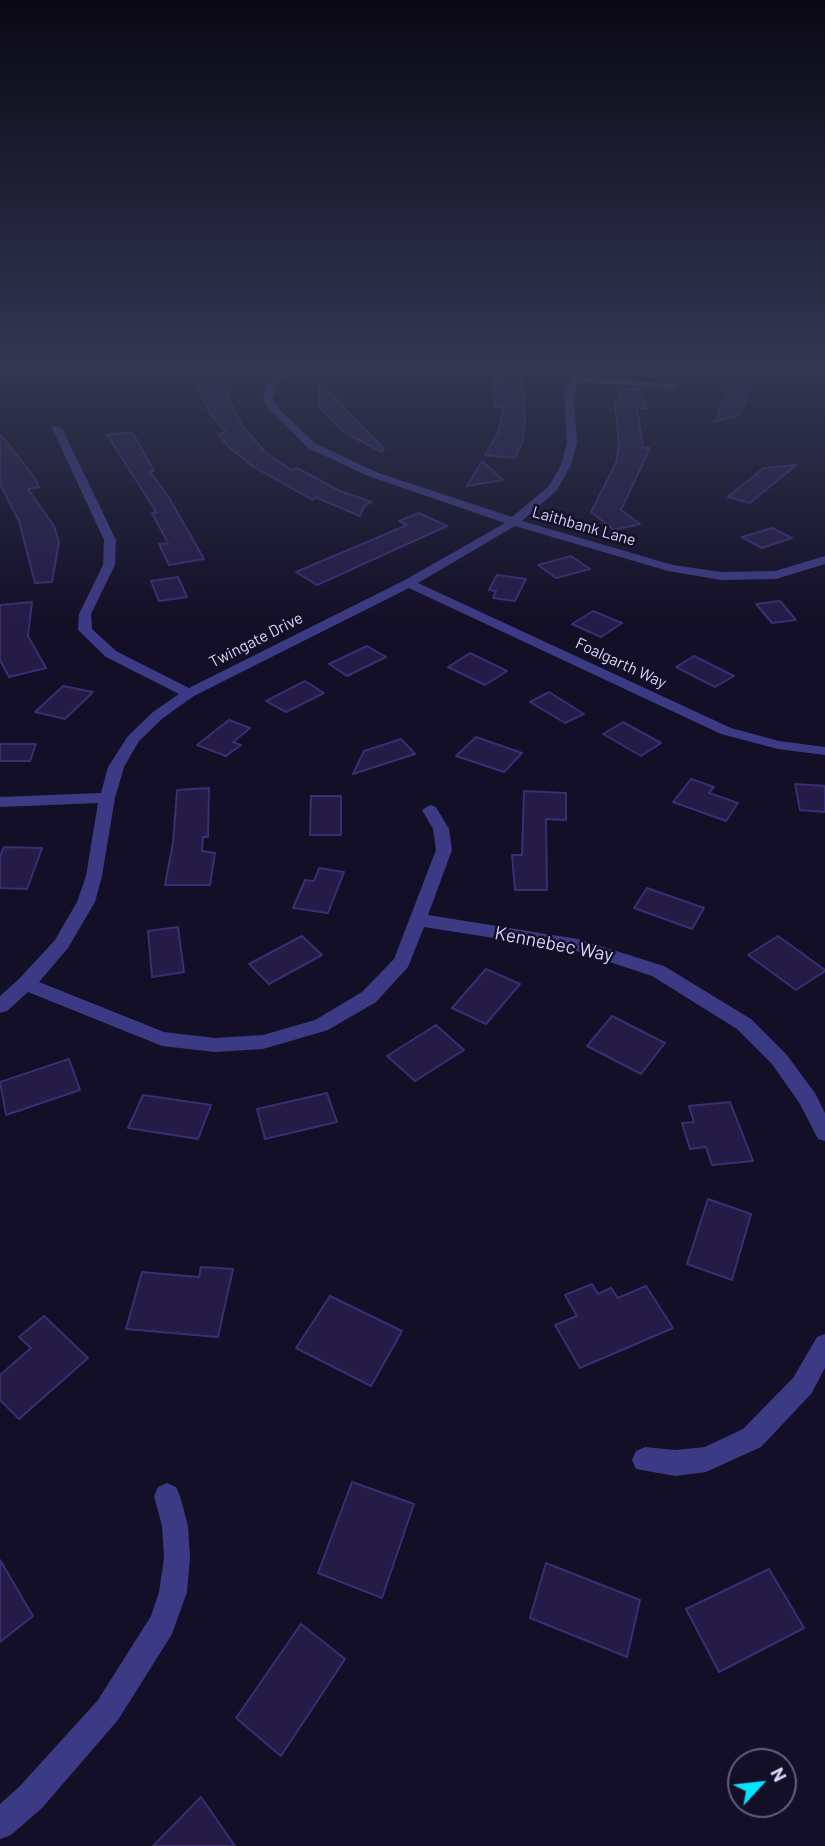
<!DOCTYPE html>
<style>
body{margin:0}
#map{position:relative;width:825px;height:1846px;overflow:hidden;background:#130f26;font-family:Barlow,sans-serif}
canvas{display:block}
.north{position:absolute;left:727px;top:1748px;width:70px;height:70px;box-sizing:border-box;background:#130f26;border:2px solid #625e7d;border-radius:50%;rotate:63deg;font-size:19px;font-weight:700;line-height:28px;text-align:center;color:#d9d4ff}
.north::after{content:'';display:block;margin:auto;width:24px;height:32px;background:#00e5ff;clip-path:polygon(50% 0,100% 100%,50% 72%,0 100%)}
</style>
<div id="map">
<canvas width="825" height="1846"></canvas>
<div class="north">N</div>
</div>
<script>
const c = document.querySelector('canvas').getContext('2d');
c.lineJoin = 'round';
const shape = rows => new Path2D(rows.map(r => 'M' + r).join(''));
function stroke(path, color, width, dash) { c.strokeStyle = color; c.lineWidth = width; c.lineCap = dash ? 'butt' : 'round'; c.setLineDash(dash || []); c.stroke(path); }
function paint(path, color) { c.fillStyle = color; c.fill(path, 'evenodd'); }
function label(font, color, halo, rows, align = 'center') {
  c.font = font + ' Barlow,sans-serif'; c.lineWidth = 5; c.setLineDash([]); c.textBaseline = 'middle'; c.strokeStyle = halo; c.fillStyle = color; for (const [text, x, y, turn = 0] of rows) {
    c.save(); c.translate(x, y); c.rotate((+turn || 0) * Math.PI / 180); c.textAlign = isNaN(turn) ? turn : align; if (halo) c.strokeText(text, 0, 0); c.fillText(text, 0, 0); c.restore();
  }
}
const stream = shape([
 [813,366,825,372]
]);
const building = shape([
 [204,366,228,366,223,387,241,424,265,452,291,470,297,468,340,491,372,502,365,505,360,516,315,497,313,500,252,466,229,447,218,434,226,432,210,414,198,386,204,366],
 [503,372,522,373,525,417,522,444,515,458,485,455,499,430,503,407,494,407,494,377,502,377,503,372],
 [320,383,384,449,382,452,342,431,319,406,320,383],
 [730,383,751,386,740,414,715,422,730,383],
 [617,388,639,389,647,408,637,408,643,448,650,448,621,510,640,524,614,530,591,512,616,463,619,443,615,402,622,402,617,388],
 [132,432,154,471,149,471,168,496,204,559,169,565,159,544,168,543,152,513,157,513,107,435,132,432],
 [0,434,32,474,39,487,28,489,54,526,59,542,52,582,35,583,19,521,0,484,0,434],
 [482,461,503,480,467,486,482,461],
 [796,465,750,503,728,497,764,468,796,465],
 [419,513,447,526,317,585,296,572,407,525,399,521,419,513],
 [772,528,792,538,762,548,742,537,772,528],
 [571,556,590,569,556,578,538,565,571,556],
 [497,575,526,579,515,601,493,598,496,591,489,590,497,575],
 [178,577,187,597,159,601,151,581,178,577],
 [780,601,796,620,772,623,756,604,780,601],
 [32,602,28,636,46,668,9,677,0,660,0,605,32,602],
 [593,611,622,623,601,637,572,624,593,611],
 [367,646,386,657,347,676,329,664,367,646],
 [470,653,507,671,485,685,448,667,470,653],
 [694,656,734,676,715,687,676,667,694,656],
 [305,681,324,693,286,712,266,701,305,681],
 [63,686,93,692,65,719,35,712,63,686],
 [549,692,584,714,565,723,530,702,549,692],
 [229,720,250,728,233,742,241,745,226,756,197,745,229,720],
 [623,722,661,743,641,756,603,734,623,722],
 [476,737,522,753,504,772,456,756,476,737],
 [401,739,415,754,353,774,364,751,401,739],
 [0,744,36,744,30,761,0,761,0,744],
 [691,779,714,787,709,793,738,803,726,821,673,802,691,779],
 [795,784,825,786,825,812,800,810,795,784],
 [209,788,208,837,203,837,202,851,215,853,210,885,165,885,173,843,177,790,209,788],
 [524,791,566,793,566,820,546,819,547,890,515,890,512,855,522,855,524,791],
 [311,796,341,796,341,835,310,835,311,796],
 [4,847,42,848,27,889,0,888,0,856,4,847],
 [319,868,344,872,328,913,293,908,305,880,314,881,319,868],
 [647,888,704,908,692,929,634,908,647,888],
 [178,927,184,972,152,977,148,931,178,927],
 [302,936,322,955,269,984,249,964,302,936],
 [778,936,825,970,825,971,796,990,748,955,778,936],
 [486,969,520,984,486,1024,452,1008,486,969],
 [612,1016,665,1043,641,1074,587,1046,612,1016],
 [436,1025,464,1050,415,1081,387,1056,436,1025],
 [69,1059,80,1090,6,1115,0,1082,69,1059],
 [327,1093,337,1122,265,1139,257,1109,327,1093],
 [143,1095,211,1105,198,1139,128,1128,143,1095],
 [730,1102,753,1161,712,1165,706,1147,690,1149,682,1123,694,1122,689,1106,730,1102],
 [708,1199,751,1214,732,1280,687,1264,708,1199],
 [201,1267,233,1269,218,1337,126,1329,142,1272,199,1277,201,1267],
 [592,1284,598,1294,611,1288,618,1298,646,1286,673,1328,580,1368,555,1325,577,1316,565,1295,592,1284],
 [330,1296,402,1331,371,1386,296,1348,330,1296],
 [44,1316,88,1358,19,1419,0,1400,0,1375,31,1348,19,1337,44,1316],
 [352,1482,414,1504,382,1598,318,1573,352,1482],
 [0,1560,33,1616,0,1642,0,1560],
 [546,1563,640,1600,627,1657,530,1618,546,1563],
 [769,1569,804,1628,719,1672,686,1609,769,1569],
 [301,1624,345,1659,281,1756,236,1718,301,1624],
 [201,1797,235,1846,153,1846,201,1797]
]);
const minor = shape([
 [315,366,329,366,286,378,277,385,273,398,276,406,316,444,376,472,512,517,549,486,561,465,567,443,564,398,574,366,583,366,580,377,674,384,676,386,671,389,578,382,574,398,577,443,571,465,557,490,522,521,673,565,721,572,775,571,825,556,825,564,776,579,721,580,668,571,515,526,418,583,731,728,779,741,825,747,825,755,778,749,721,734,409,588,194,696,163,718,139,741,124,767,115,798,102,876,95,902,68,948,39,982,164,1032,215,1038,263,1035,315,1020,362,992,394,959,436,850,433,829,422,810,430,805,436,807,449,829,452,850,428,915,578,939,664,966,751,1019,786,1054,815,1093,825,1113,825,1141,818,1139,800,1104,772,1064,737,1029,652,976,576,951,424,927,408,967,376,1002,328,1030,263,1049,215,1052,162,1046,28,992,7,1011,0,1013,0,996,19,979,55,940,77,902,86,876,98,803,0,807,0,797,101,793,108,767,128,736,153,712,179,694,106,657,78,630,79,614,103,565,104,540,52,428,53,426,62,428,116,540,115,565,91,614,92,629,116,651,189,688,405,580,505,523,368,476,308,448,269,409,263,398,268,384,280,374,315,366],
 [825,1334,825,1368,811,1394,761,1447,706,1472,675,1476,636,1469,632,1460,636,1451,645,1447,675,1450,705,1447,743,1429,793,1378,817,1337,825,1334],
 [167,1483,176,1487,180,1496,188,1526,190,1558,187,1592,172,1634,118,1720,42,1808,11,1835,0,1839,0,1804,20,1786,98,1700,151,1616,159,1592,164,1558,162,1526,154,1496,158,1487,167,1483]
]);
const farStreetnames = [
 ["Laithbank Lane",584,526,16],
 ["Twingate Drive",256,640,-27],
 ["Foalgarth Way",621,663,25]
];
const streetNames = [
 ["Kennebec Way",554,944,11]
];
stroke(stream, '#0c2248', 3.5);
paint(building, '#241b47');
stroke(building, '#3b2d73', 2);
paint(minor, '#3d3a85');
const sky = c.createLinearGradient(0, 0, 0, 624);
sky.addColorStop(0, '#0a0815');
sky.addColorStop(0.59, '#333752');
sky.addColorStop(1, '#33375200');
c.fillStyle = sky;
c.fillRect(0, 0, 825, 624);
label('16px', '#d9d4ff', '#130f26', farStreetnames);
label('19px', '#d9d4ff', '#130f26', streetNames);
</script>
